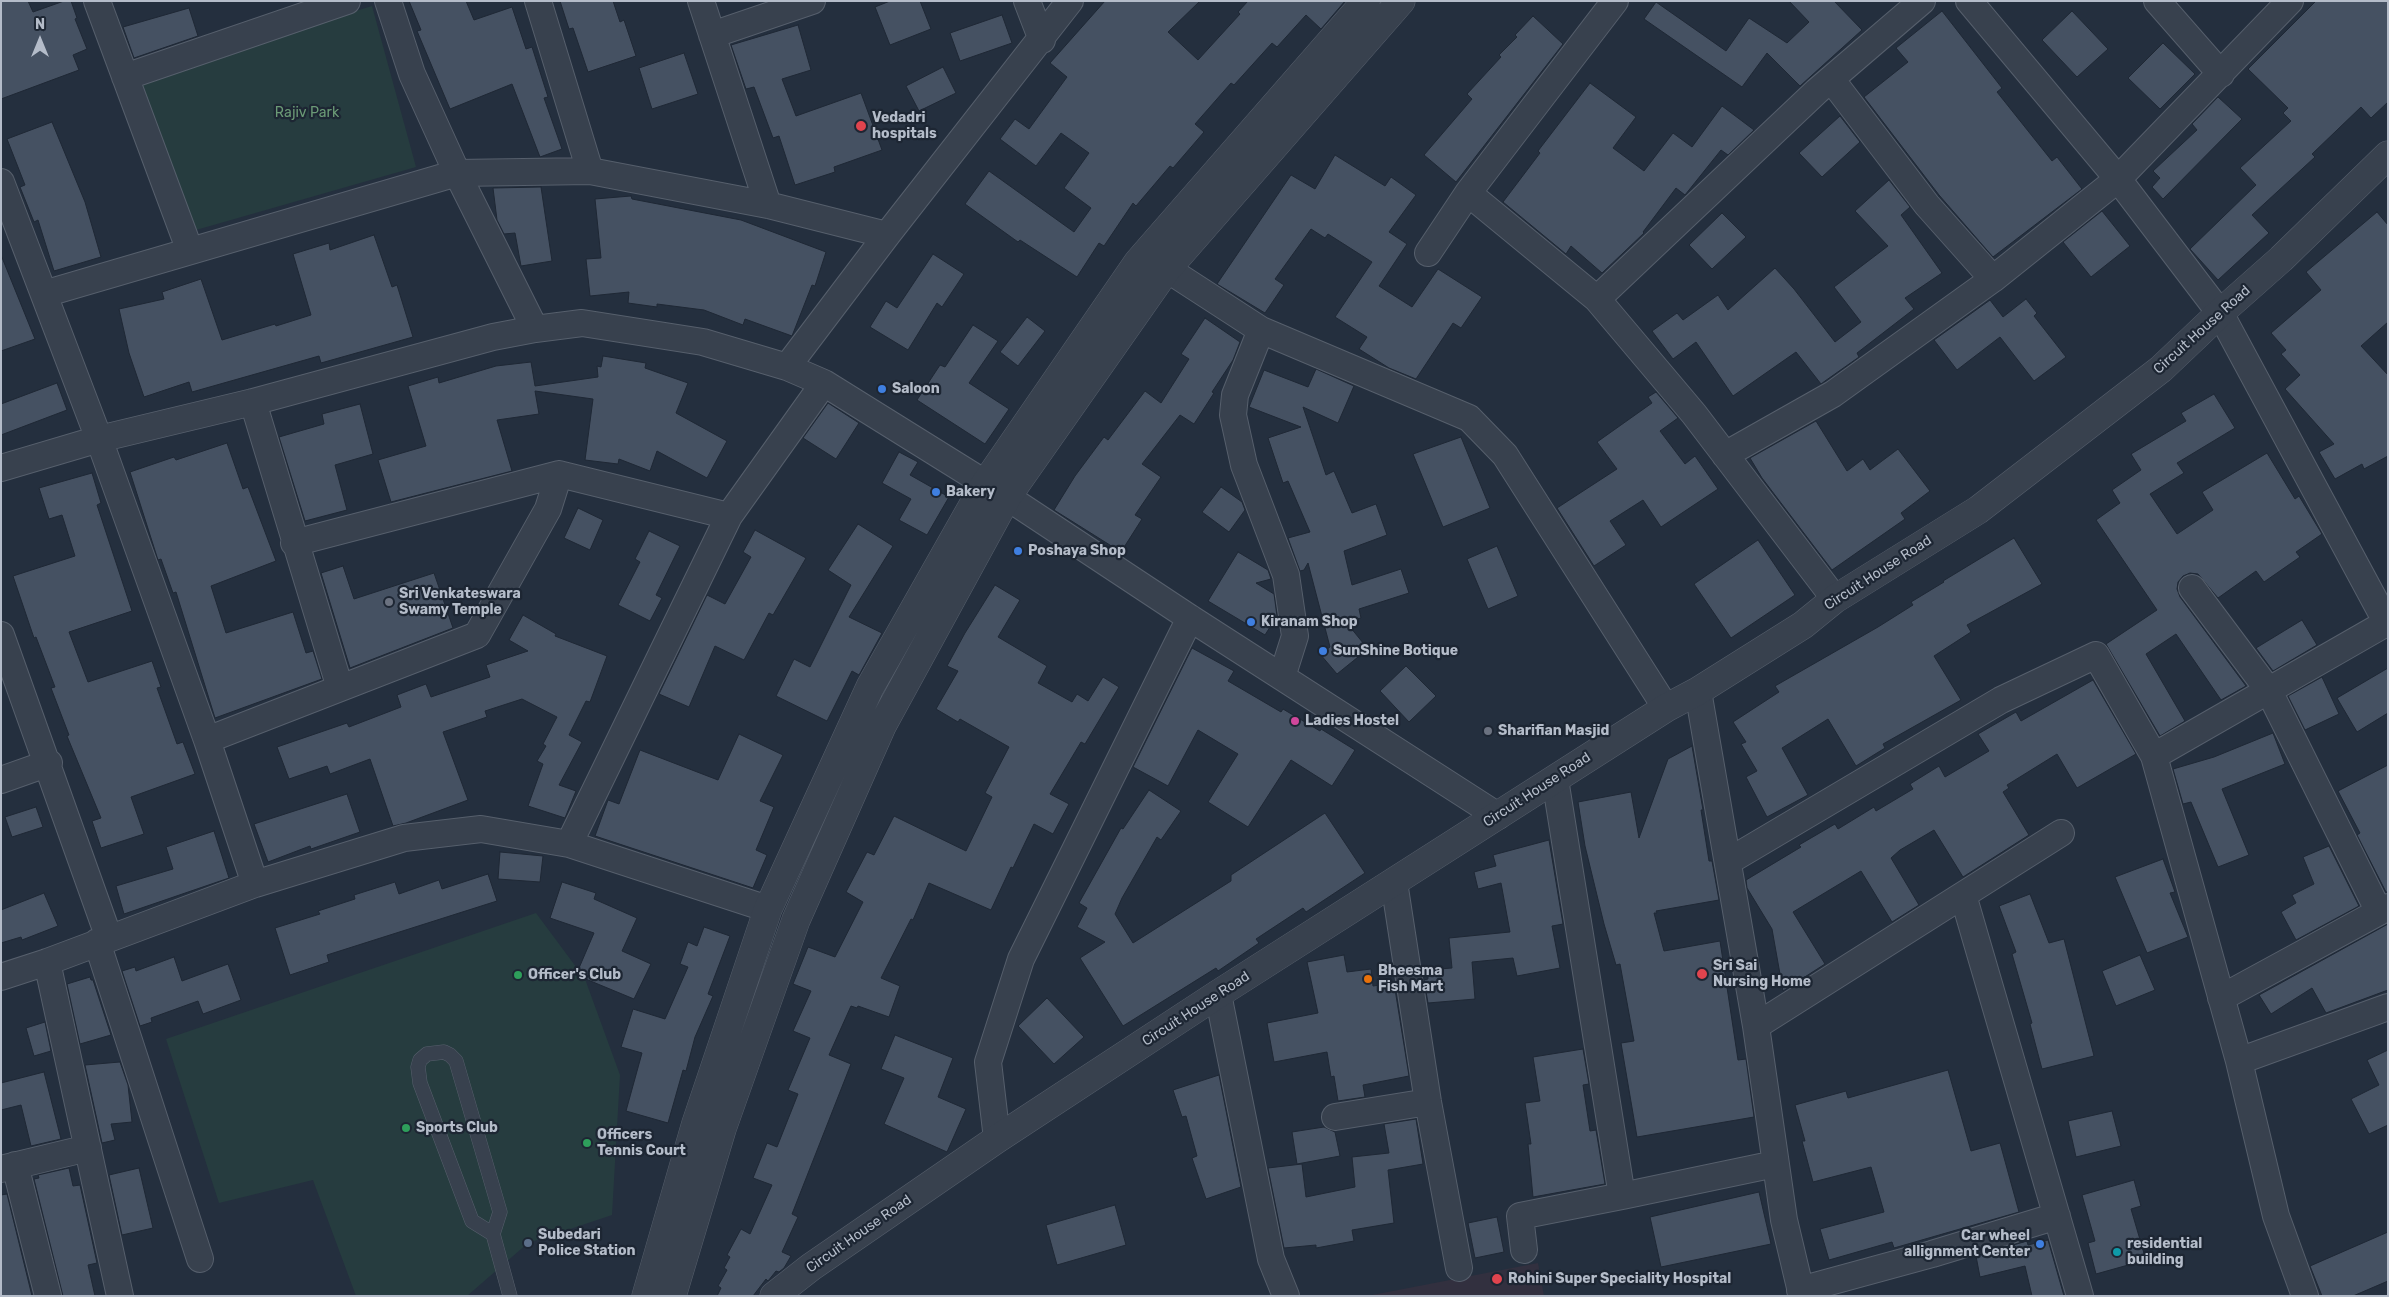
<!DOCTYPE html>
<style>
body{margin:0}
#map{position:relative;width:2389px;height:1297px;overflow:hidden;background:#242f3e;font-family:Rubik,sans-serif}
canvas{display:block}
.frame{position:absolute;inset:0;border:2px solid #b4bcc9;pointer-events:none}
.north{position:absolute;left:15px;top:15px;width:50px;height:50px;-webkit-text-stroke:4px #1d2633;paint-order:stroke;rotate:0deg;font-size:14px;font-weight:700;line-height:20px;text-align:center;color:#b4bcc9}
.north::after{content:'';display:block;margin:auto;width:18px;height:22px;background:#b4bcc9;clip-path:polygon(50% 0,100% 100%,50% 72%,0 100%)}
</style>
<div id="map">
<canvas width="2389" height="1297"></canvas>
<div class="frame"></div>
<div class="north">N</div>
</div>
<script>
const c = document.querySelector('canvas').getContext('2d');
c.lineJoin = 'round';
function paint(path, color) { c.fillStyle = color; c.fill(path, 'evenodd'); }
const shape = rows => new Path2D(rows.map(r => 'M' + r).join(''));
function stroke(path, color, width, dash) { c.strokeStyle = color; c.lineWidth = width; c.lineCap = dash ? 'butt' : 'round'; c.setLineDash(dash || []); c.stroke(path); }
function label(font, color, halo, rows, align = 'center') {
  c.font = font + ' Rubik,sans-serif'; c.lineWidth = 4.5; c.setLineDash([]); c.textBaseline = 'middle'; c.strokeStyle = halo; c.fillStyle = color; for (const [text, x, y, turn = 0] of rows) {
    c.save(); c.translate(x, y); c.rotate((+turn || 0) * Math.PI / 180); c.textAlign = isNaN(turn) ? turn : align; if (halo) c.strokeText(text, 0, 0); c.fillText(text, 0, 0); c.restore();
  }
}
const medical = shape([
 [1538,1263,1544,1296,1367,1296]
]);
const green = shape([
 [372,6,416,167,196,230,133,80],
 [536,913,585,979,620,1075,612,1215,528,1243,467,1296,356,1296,313,1180,219,1203,166,1039]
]);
const building = shape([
 [1,1,28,1,33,12,64,1,71,1,77,18,75,19,87,49,73,55,79,70,1,99,1,1],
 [409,1,466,1,474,20,512,7,526,49,532,47,548,97,544,98,562,149,540,157,512,84,450,109,417,31,421,30,409,1],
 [560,1,613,1,620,22,624,20,636,56,588,72,573,28,569,29,560,1],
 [890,1,920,1,931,29,890,45,875,7,890,1],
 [1105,1,1200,1,1168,32,1198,60,1240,14,1238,12,1248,1,1345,1,1321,29,1306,15,1277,47,1272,43,1234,85,1231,83,1195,124,1204,132,1173,168,1170,166,1136,206,1133,203,1104,246,1099,243,1077,277,1020,240,1018,242,965,204,989,171,1074,232,1091,208,1064,188,1089,153,1061,133,1036,166,1000,139,1015,119,1029,129,1067,77,1050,63,1105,1],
 [1789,1,1834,1,1862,30,1800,86,1767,53,1742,87,1644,19,1656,2,1726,51,1749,18,1787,43,1809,22,1789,1],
 [2316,1,2388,1,2388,102,2371,118,2361,107,2312,154,2315,157,2252,215,2269,233,2218,280,2190,249,2256,185,2240,168,2291,121,2283,113,2288,108,2248,69,2316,1],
 [189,8,198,36,134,58,123,27,189,8],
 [1942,11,2002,88,1997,92,2052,161,2057,157,2082,189,1993,257,1939,195,1864,97,1908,62,1896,48,1942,11],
 [2072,11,2108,49,2077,77,2042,40,2072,11],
 [1002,15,1012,43,960,61,950,33,1002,15],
 [1533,16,1563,44,1456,182,1424,155,1472,99,1467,94,1501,57,1499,55,1517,37,1515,35,1533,16],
 [798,25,811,70,782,79,796,116,861,93,882,150,834,167,835,172,795,185,779,136,773,138,754,87,746,89,731,45,798,25],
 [2163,43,2195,74,2160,109,2128,78,2163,43],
 [684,53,698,94,652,109,639,68,684,53],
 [943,67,956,93,919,111,906,86,943,67],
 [1590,83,1636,117,1613,148,1644,171,1673,133,1692,147,1722,106,1754,130,1728,155,1721,150,1685,195,1676,188,1643,232,1644,233,1602,273,1571,246,1566,254,1503,202,1540,153,1538,151,1590,83],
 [2218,97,2242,119,2163,199,2152,187,2160,178,2153,171,2197,130,2192,124,2218,97],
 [1840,116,1860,142,1822,177,1799,153,1840,116],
 [52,122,85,202,101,257,54,271,38,220,34,222,20,187,25,185,7,139,52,122],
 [1335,155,1385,186,1391,177,1416,195,1389,232,1407,244,1379,286,1412,307,1438,269,1482,297,1461,328,1453,323,1416,379,1389,368,1359,349,1367,337,1335,317,1372,262,1328,234,1325,238,1311,229,1275,279,1284,285,1265,313,1217,284,1291,175,1315,189,1335,155],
 [1889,180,1910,207,1901,215,1942,273,1905,298,1914,309,1857,353,1859,357,1825,381,1821,384,1796,352,1733,396,1696,342,1673,359,1652,331,1677,313,1683,320,1718,295,1728,310,1775,268,1794,289,1835,342,1861,322,1834,287,1888,246,1855,211,1889,180],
 [541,187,552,261,521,266,515,233,504,234,497,220,493,188,541,187],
 [631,196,632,199,741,220,826,252,815,286,812,285,792,336,745,319,743,325,704,310,657,304,657,307,628,303,629,292,590,296,586,259,601,258,595,199,631,196],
 [2102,211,2130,246,2091,277,2063,242,2102,211],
 [2377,212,2388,225,2388,322,2361,346,2388,375,2388,456,2364,469,2362,464,2335,479,2319,452,2334,444,2285,389,2300,375,2281,354,2286,350,2271,333,2321,290,2306,272,2377,212],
 [1722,213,1746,237,1712,269,1689,245,1722,213],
 [374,235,392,287,397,285,413,337,321,363,319,356,192,392,189,382,144,397,129,353,119,309,164,299,162,292,201,279,222,340,275,324,276,326,311,315,293,254,329,243,330,250,374,235],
 [933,254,964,274,942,307,937,303,908,350,870,327,886,301,897,308,933,254],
 [1,255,35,339,1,351,1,255],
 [2026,299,2037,313,2034,316,2066,357,2034,381,2000,337,1957,370,1934,340,1990,300,2003,317,2026,299],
 [1027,317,1045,331,1018,366,1000,352,1027,317],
 [1205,318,1240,342,1233,360,1212,392,1214,393,1194,424,1180,415,1142,464,1161,477,1135,515,1142,519,1121,552,1054,510,1075,476,1104,437,1108,440,1145,391,1161,403,1189,359,1181,354,1205,318],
 [973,325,998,341,969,383,1009,409,985,444,917,400,940,365,945,367,973,325],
 [603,356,646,363,645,368,688,383,676,413,727,441,707,478,657,451,650,471,619,459,618,464,585,460,593,399,535,391,539,414,497,420,512,471,391,502,378,460,426,446,408,386,438,377,439,383,496,366,531,362,535,386,598,377,597,366,601,367,603,356],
 [1316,369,1354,386,1338,423,1303,407,1326,475,1334,471,1352,513,1376,504,1387,535,1344,551,1352,585,1401,569,1409,593,1359,609,1361,618,1346,622,1368,649,1337,674,1320,654,1330,647,1308,563,1304,570,1300,571,1288,538,1310,532,1288,481,1283,483,1268,438,1301,427,1249,407,1264,370,1308,387,1316,369],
 [57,383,67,410,1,435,1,404,57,383],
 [1656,392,1678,418,1660,431,1685,464,1695,456,1718,489,1661,527,1643,500,1610,521,1626,545,1594,566,1557,508,1617,469,1597,442,1652,403,1648,397,1656,392],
 [2214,394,2235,428,2177,463,2184,473,2150,494,2177,534,2213,510,2202,492,2267,453,2295,499,2299,496,2322,534,2296,552,2300,557,2264,582,2256,571,2218,598,2198,574,2190,573,2183,576,2178,582,2177,589,2180,597,2246,686,2221,700,2176,634,2146,654,2185,721,2160,736,2106,644,2157,610,2096,520,2120,503,2112,490,2141,470,2131,454,2186,421,2181,413,2214,394],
 [828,403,859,423,836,459,803,438,828,403],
 [360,404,373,454,335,465,347,510,305,521,279,437,324,424,322,414,360,404],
 [1816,421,1847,471,1863,459,1870,470,1898,449,1930,491,1901,513,1905,519,1832,570,1762,478,1750,458,1816,421],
 [1461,437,1490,508,1443,527,1413,454,1461,437],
 [227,443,243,489,248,487,276,561,211,586,226,633,293,612,306,653,313,651,322,679,215,718,176,592,173,593,161,559,158,560,130,472,174,457,176,460,227,443],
 [899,452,918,462,910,475,949,497,927,535,899,520,911,499,882,483,899,452],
 [92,473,101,503,97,505,132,611,69,632,88,682,152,661,161,687,157,688,177,744,183,742,195,774,131,797,144,834,101,848,92,821,101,818,67,736,69,735,51,688,55,687,36,637,34,638,13,576,75,556,62,515,49,519,39,488,92,473],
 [1221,487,1242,502,1245,510,1229,532,1202,512,1221,487],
 [578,508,603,520,590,550,564,538,578,508],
 [858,524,893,546,849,617,882,633,859,675,852,671,827,721,776,696,794,659,810,667,851,585,828,570,858,524],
 [755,530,806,558,773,615,769,613,744,660,715,646,689,707,659,694,707,595,725,604,751,557,743,552,755,530],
 [649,531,680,546,656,595,662,598,650,621,618,605,640,562,635,559,649,531],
 [2014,538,2042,584,1967,625,1971,632,1934,656,1961,700,1883,744,1885,748,1856,766,1828,719,1782,748,1808,795,1767,817,1746,777,1757,771,1741,744,1746,742,1733,722,1779,692,1775,686,1878,627,1913,605,1911,602,1944,582,1943,581,2014,538],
 [1758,540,1795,595,1731,638,1694,584,1758,540],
 [1497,546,1518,596,1488,609,1467,559,1497,546],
 [1238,552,1268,570,1271,579,1256,583,1274,594,1277,616,1265,635,1208,601,1238,552],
 [343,566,354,599,434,573,453,628,350,668,321,573,343,566],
 [995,585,1020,600,998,637,1047,666,1038,683,1072,702,1077,694,1088,701,1103,677,1119,687,1085,744,1081,742,1050,794,1069,804,1053,834,1034,824,1013,868,1011,867,991,910,929,883,913,920,911,919,881,978,900,986,889,1017,858,1006,857,1008,851,1006,829,1055,851,1064,792,1214,798,1217,782,1252,791,1256,784,1268,779,1272,776,1271,768,1281,766,1279,753,1296,717,1296,721,1288,718,1286,727,1270,724,1268,730,1257,727,1255,741,1229,750,1234,772,1185,753,1178,767,1143,777,1147,798,1094,788,1090,810,1038,793,1031,811,991,793,984,808,947,835,957,863,902,846,892,867,852,874,855,894,816,966,851,992,797,985,793,1009,747,960,719,958,722,936,709,958,671,947,666,965,633,995,585],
 [523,615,556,634,555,636,607,656,590,702,586,701,569,735,582,742,559,785,576,791,565,818,528,806,543,764,537,761,546,746,543,744,557,717,522,699,485,711,487,717,443,732,468,800,406,823,393,826,370,759,330,774,327,766,289,779,277,747,347,723,349,727,401,707,397,695,426,684,431,697,490,677,486,665,528,651,509,640,523,615],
 [2302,620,2317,645,2273,671,2256,648,2302,620],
 [1192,648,1234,671,1228,681,1281,712,1283,709,1320,731,1321,729,1355,750,1332,786,1291,760,1248,827,1208,802,1238,754,1198,730,1168,786,1133,767,1192,648],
 [1406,666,1436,696,1409,722,1380,691,1406,666],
 [2388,668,2388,713,2357,732,2337,698,2388,668],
 [2322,677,2339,714,2305,730,2288,696,2322,677],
 [2093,680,2136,754,2077,788,2057,754,2007,785,2009,788,2003,792,2029,835,1963,877,1934,830,1900,850,1891,858,1919,905,1892,922,1861,871,1793,912,1825,964,1783,991,1772,929,1747,888,1746,880,1801,847,1799,845,1835,824,1838,829,1874,807,1876,811,1913,789,1910,784,1939,766,1945,777,1989,751,1978,734,2016,712,2021,721,2093,680],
 [2273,733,2285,764,2222,789,2249,855,2218,867,2191,802,2183,804,2173,769,2214,757,2273,733],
 [739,734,783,755,760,801,774,807,756,850,767,855,753,888,595,836,608,800,619,804,640,750,718,780,739,734],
 [1692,746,1703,810,1701,810,1709,861,1712,861,1719,900,1656,911,1657,913,1654,913,1664,951,1720,941,1738,1060,1746,1059,1754,1117,1637,1137,1621,1043,1634,1041,1620,964,1616,965,1604,924,1585,846,1578,802,1631,792,1639,838,1668,759,1692,746],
 [2388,765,2388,892,2386,892,2357,835,2360,833,2338,791,2388,765],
 [1149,790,1181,811,1161,840,1157,837,1122,898,1115,914,1133,943,1231,881,1231,875,1325,813,1365,873,1306,912,1303,908,1256,939,1259,943,1218,971,1216,968,1123,1026,1080,958,1105,942,1077,927,1087,908,1079,903,1121,828,1123,829,1149,790],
 [347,794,360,832,311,849,310,846,268,862,254,824,347,794],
 [36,807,43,827,12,837,5,817,36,807],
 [214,831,229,878,124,914,116,886,173,869,166,847,214,831],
 [1549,840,1563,924,1552,926,1560,968,1517,976,1513,958,1472,962,1475,999,1428,1003,1424,980,1428,979,1427,970,1452,968,1449,938,1510,932,1501,883,1478,889,1474,872,1496,866,1493,855,1549,840],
 [2329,846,2359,906,2296,940,2281,912,2296,903,2292,895,2314,884,2303,857,2329,846],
 [500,852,543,856,540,882,498,879,500,852],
 [2163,859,2175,892,2170,893,2188,937,2147,953,2115,877,2163,859],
 [488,874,497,901,327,955,329,962,290,975,275,928,320,914,318,911,355,899,354,895,395,882,399,894,439,880,442,889,488,874],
 [562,882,596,893,594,899,637,918,622,951,651,964,634,999,576,975,594,933,550,918,562,882],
 [44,893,58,926,22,940,21,937,1,943,1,910,44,893],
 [2030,894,2049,943,2064,939,2094,1056,2042,1069,2030,1024,2032,1023,2012,954,2016,952,1999,906,2030,894],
 [2388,924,2388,990,2326,1013,2312,988,2271,1014,2259,995,2388,924],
 [704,927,730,936,708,994,713,996,695,1037,686,1071,683,1070,668,1123,626,1111,642,1053,621,1047,633,1009,665,1019,688,967,680,964,688,942,697,946,704,927],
 [1344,955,1347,972,1371,969,1373,986,1394,983,1409,1076,1363,1085,1365,1097,1338,1101,1334,1076,1331,1077,1327,1052,1274,1062,1267,1023,1318,1013,1307,962,1344,955],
 [2140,955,2155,990,2116,1006,2102,971,2140,955],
 [174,957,182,981,228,964,241,1000,203,1014,198,1001,151,1018,152,1022,140,1026,122,971,135,967,136,971,174,957],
 [90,977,91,980,93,980,111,1035,80,1044,67,984,90,977],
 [1047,998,1084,1037,1054,1064,1018,1026,1047,998],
 [45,1022,51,1051,34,1056,26,1028,45,1022],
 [895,1035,953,1058,938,1097,966,1109,947,1152,884,1124,904,1078,881,1069,895,1035],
 [1583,1049,1589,1084,1583,1085,1590,1131,1596,1130,1605,1184,1533,1197,1528,1144,1531,1144,1525,1103,1540,1101,1533,1057,1583,1049],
 [2388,1050,2388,1125,2369,1134,2351,1099,2379,1085,2367,1060,2388,1050],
 [120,1062,128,1085,132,1122,111,1124,115,1140,102,1143,85,1065,120,1062],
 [1948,1070,1971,1151,2000,1143,2019,1212,1894,1248,1892,1242,1829,1260,1820,1229,1884,1212,1871,1167,1813,1182,1802,1141,1805,1141,1795,1105,1846,1091,1848,1098,1948,1070],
 [44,1072,61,1139,31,1146,21,1105,1,1110,1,1083,44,1072],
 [1219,1075,1241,1187,1206,1199,1192,1158,1197,1156,1186,1116,1182,1117,1173,1090,1219,1075],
 [2112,1111,2121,1146,2076,1157,2068,1121,2112,1111],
 [1416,1119,1423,1164,1388,1170,1394,1223,1352,1230,1354,1241,1316,1248,1316,1245,1284,1248,1268,1168,1302,1164,1306,1197,1355,1187,1352,1157,1389,1153,1384,1124,1416,1119],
 [1324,1127,1335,1132,1340,1156,1297,1164,1292,1132,1324,1127],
 [69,1168,73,1186,80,1185,97,1263,88,1265,95,1296,63,1296,34,1179,39,1178,38,1175,69,1168],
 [139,1168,153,1228,122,1235,109,1175,139,1168],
 [2134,1180,2141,1206,2131,1209,2146,1260,2096,1274,2088,1243,2095,1241,2082,1195,2134,1180],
 [1759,1192,1771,1244,1661,1267,1650,1217,1759,1192],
 [7,1194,32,1296,1,1296,1,1195,7,1194],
 [1115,1205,1126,1245,1057,1265,1046,1225,1115,1205],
 [1497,1217,1504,1252,1475,1258,1468,1223,1497,1217],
 [2388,1232,2388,1281,2353,1296,2322,1296,2310,1266,2388,1232],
 [2048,1240,2064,1296,2032,1296,2025,1266,1980,1277,1976,1256,2027,1241,2028,1245,2048,1240]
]);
const service = shape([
 [493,1234,472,1221,420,1083,418,1067,420,1060,427,1054,444,1052,450,1055,456,1061,500,1212,493,1234,510,1296]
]);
const minor = shape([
 [97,1,190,251],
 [388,1,412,74,457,173,535,329],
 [538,1,590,171],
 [701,1,768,205],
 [1027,1,1042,40],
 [1615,1,1468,193,1597,299,1694,414,1835,599],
 [1969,1,2118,179,2220,313,2388,625],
 [2157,1,2221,74],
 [712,35,812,1],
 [125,77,347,1],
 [1831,79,1927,205,1993,279],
 [1,182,99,439,207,740,255,884],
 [1428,253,1468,193],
 [1167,269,1261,330,1469,418,1505,455,1666,708],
 [44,294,457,173,590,171,768,205,887,235],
 [1597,299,1817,91,1922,1],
 [1261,330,1235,395,1233,415,1244,465,1286,575,1295,636,1282,677],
 [787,367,887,235,1070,1],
 [253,402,340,688],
 [1725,455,1833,394,1993,279,2118,179,2290,1],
 [1,468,99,439,253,402,493,337,535,329,582,323,703,342,787,367,824,383,1007,497,1190,618,1498,816],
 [294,543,559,474,729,516],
 [2192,588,2269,691,2379,912],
 [1,635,109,938],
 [1698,691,1756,1026,1784,1220,1802,1296],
 [207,740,477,635,548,509,559,474],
 [1555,779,1622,1196,1775,1164],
 [1,780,49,763],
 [569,844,729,516,824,383],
 [1729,861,2001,700,2096,655,2154,756],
 [1394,882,1428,1102,1459,1268],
 [1963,895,2061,833],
 [97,942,200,1259],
 [47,962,120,1296],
 [1,977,47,962,255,884,404,838,481,829,569,844,768,909],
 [1218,994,1271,1259,1286,1296],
 [2221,998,2388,907],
 [1756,1026,1963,895,2080,1296],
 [2239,1061,2388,1007],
 [1335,1117,1428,1102],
 [997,1139,988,1062,1021,959,1190,618],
 [15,1165,48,1296],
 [1,1169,88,1148],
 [1524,1250,1520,1216,1622,1196],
 [1800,1290,1932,1254,2057,1216],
 [2305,1296,2276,1216,2239,1061,2154,756,2388,622]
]);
const tertiary = shape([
 [646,1296,696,1123,768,909,870,687,985,484,1138,262,1366,1],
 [672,1296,722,1129,796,920,882,726,1007,497,1167,269,1401,1],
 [774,1296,811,1267,997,1139,1218,994,1666,708,1698,691,1803,625,1835,599,1978,510,2161,369,2220,313,2281,259,2388,155]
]);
const markers = [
 [861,126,6,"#e0444e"],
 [882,389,5,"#3f7fe0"],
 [936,492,5,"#3f7fe0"],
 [1018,551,5,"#3f7fe0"],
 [389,602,5,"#6b7280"],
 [1251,622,5,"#3f7fe0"],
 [1323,651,5,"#3f7fe0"],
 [1295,721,5,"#d1479c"],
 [1488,731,5,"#6b7280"],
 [1702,974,6,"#e0444e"],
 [518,975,5,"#2e9e5b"],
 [1368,979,5,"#e8710a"],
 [406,1128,5,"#2e9e5b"],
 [587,1143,5,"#2e9e5b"],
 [528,1243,5,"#5c6f8a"],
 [2040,1244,5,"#3f7fe0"],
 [2117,1252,5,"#0f9aa8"],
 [1497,1279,6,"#e0444e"]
];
const parkNames = [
 ["Rajiv Park",307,113]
];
const poiNames = [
 ["Vedadri",872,118],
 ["hospitals",872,134],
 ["Saloon",892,389],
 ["Bakery",946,492],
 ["Poshaya Shop",1028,551],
 ["Sri Venkateswara",399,594],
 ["Swamy Temple",399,610],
 ["Kiranam Shop",1261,622],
 ["SunShine Botique",1333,651],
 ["Ladies Hostel",1305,721],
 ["Sharifian Masjid",1498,731],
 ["Sri Sai",1713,966],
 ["Nursing Home",1713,982],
 ["Bheesma",1378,971],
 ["Fish Mart",1378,987],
 ["Officer's Club",528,975],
 ["Sports Club",416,1128],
 ["Officers",597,1135],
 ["Tennis Court",597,1151],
 ["Subedari",538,1235],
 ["Police Station",538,1251],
 ["Car wheel",2030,1236,"right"],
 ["allignment Center",2030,1252,"right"],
 ["residential",2127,1244],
 ["building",2127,1260],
 ["Rohini Super Speciality Hospital",1508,1279]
];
const streetNames = [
 ["Circuit House Road",2202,330,-42],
 ["Circuit House Road",1878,573,-33],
 ["Circuit House Road",1537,790,-33],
 ["Circuit House Road",1196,1009,-33],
 ["Circuit House Road",859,1234,-35]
];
paint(medical, '#32303f');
paint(green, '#263c3f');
paint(building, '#455162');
stroke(building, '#1f2835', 1);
stroke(service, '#565f6c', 15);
stroke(minor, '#565f6c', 28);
stroke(tertiary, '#565f6c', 29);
stroke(service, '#38414e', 14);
stroke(minor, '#38414e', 26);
stroke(tertiary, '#38414e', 28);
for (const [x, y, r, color] of markers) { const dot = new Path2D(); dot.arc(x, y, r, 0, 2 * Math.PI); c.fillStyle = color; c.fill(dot); stroke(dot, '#1d2633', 2); }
label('14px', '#6b9a76', '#1d2633', parkNames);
label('bold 14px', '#b4bcc9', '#1d2633', poiNames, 'left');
label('14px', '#b4bcc9', '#1d2633', streetNames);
</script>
